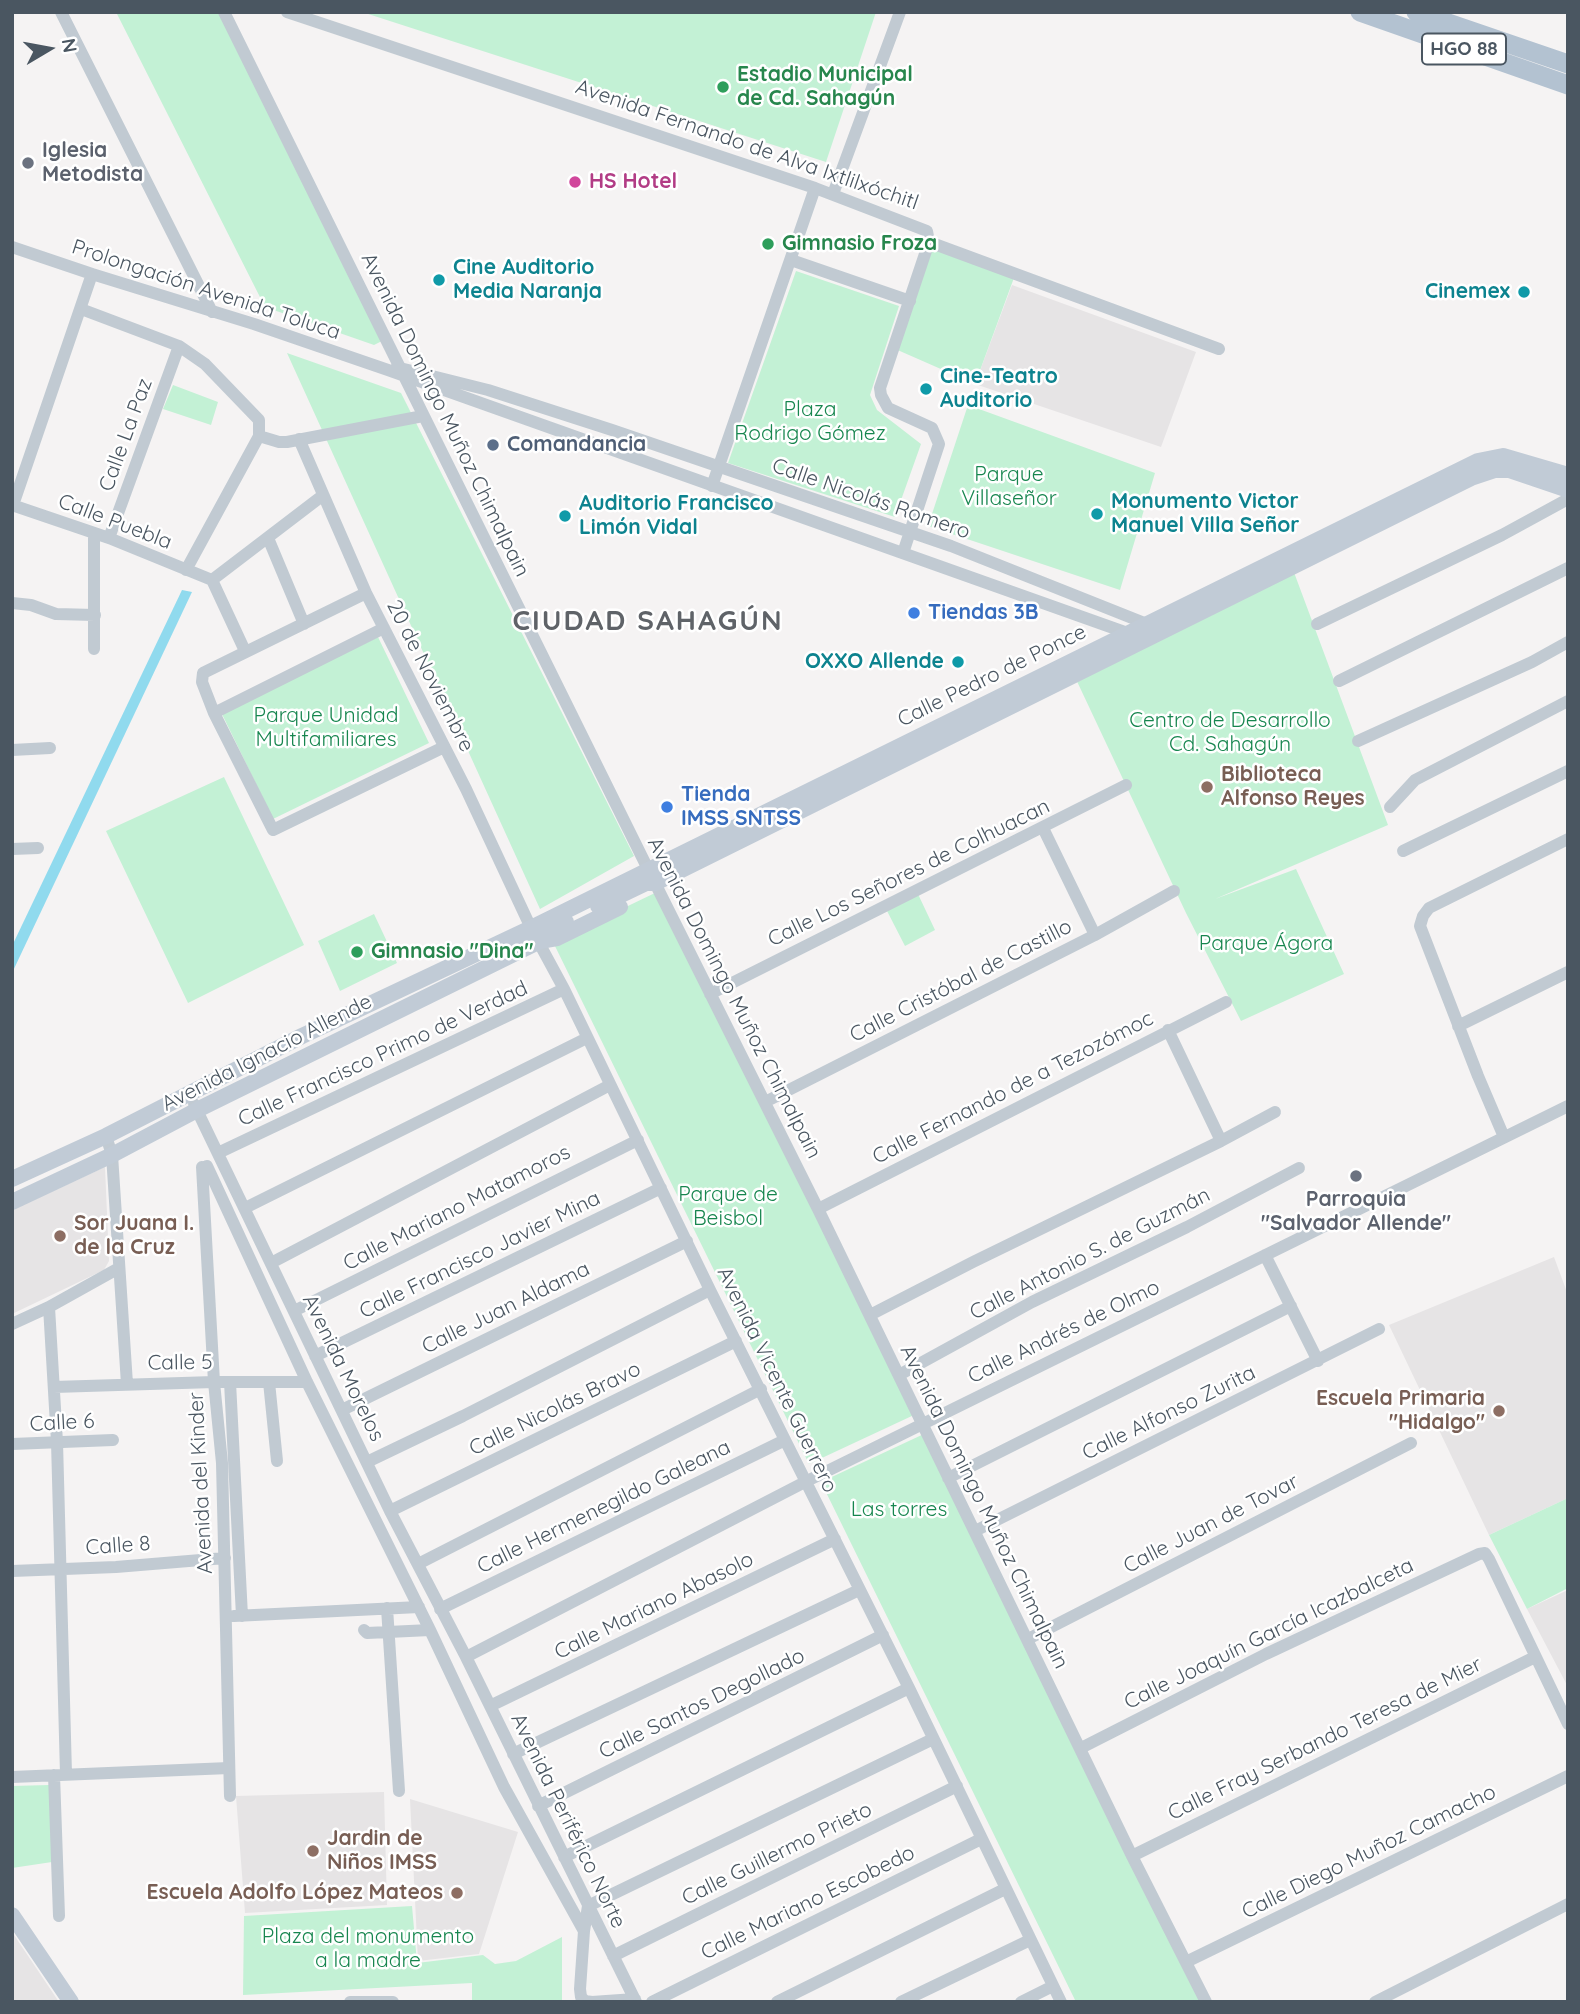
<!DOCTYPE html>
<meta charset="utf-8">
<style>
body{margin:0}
#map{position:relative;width:1580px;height:2014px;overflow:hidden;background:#f5f3f3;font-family:Quicksand,sans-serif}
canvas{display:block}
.frame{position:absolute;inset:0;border:14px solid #4a5661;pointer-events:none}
.north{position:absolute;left:14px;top:14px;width:70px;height:70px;-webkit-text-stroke:5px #fff;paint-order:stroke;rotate:80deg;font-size:19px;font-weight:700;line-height:28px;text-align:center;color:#4a5661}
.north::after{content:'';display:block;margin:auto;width:24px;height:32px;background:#4a5661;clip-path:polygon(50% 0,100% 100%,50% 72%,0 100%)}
</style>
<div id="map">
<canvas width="1580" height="2014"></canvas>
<div class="frame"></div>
<div class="north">N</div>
</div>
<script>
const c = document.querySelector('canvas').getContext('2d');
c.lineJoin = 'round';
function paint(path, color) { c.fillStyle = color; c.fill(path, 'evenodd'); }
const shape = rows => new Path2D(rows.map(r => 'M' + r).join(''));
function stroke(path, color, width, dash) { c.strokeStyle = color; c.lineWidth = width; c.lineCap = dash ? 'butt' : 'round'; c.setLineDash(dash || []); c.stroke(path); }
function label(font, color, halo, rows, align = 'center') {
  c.font = font + ' Quicksand,sans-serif'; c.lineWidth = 5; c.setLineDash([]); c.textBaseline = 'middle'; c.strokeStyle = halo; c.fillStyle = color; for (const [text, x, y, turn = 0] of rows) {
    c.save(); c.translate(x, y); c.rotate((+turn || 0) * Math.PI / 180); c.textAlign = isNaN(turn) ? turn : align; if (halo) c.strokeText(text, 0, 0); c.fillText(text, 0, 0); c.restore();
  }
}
const education = shape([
 [1012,285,1196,352,1161,447,975,384],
 [105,1167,109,1261,104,1270,12,1314,12,1210],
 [1554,1257,1568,1295,1568,1498,1489,1535,1389,1325],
 [1568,1590,1568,1687,1527,1609],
 [384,1792,387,1905,245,1913,236,1796],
 [410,1799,518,1832,479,1954,418,1961],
 [12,1932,59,2002,12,2002]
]);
const green = shape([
 [116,12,224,12,384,340,374,345,265,307],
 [362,12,876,12,826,162],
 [929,242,1015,275,975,384,893,348],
 [796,271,899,306,870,395,877,410,921,444,895,517,728,463],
 [287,353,401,393,634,856,540,909],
 [173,385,218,402,211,425,163,409],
 [968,405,1155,473,1120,590,928,526],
 [1292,567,1388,825,1215,899,1296,869,1344,974,1241,1021,1186,913,1074,675],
 [378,637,429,743,273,819,222,714],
 [224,777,304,945,188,1003,106,831],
 [657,892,914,1415,809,1464,553,942],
 [917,892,935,930,905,946,885,907],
 [374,914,397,963,340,991,318,941],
 [926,1433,1201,2002,1076,2002,821,1482],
 [1568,1498,1568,1588,1527,1609,1489,1535],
 [49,1785,52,1862,12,1868,12,1786],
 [412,1906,417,1963,483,1955,495,1964,516,1961,562,1937,562,2002,472,2002,472,1983,243,1995,244,1916]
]);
const water = shape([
 [182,590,192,592,12,973,12,946]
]);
const street = shape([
 [61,12,212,312],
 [224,12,648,869,818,1209,1132,1856,1206,2002],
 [287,12,815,188,927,231,929,242,880,388,881,395,888,408,932,428,939,444,903,553],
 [833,194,900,12],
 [929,242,1219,349],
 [12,247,92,274,254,324,388,370,1133,635],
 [791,260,910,301],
 [81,309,179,346,205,364,259,420,259,436,186,570],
 [395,369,400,368,488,390,612,430,951,546,1152,626],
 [259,436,279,442,287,442,423,416],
 [299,439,366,593,466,789,531,928,564,989,710,1290,909,1688,1061,2002],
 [712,486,815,188],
 [12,505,109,538,212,580,245,651],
 [13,505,92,274],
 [109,538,179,346],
 [268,538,304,624],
 [212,580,322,496],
 [12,603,31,605,56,614,95,615],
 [1317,624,1502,535,1568,499],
 [384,628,214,713,273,830,444,747],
 [94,649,94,533],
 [1339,681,1568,568],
 [214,713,202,682,203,673,366,593],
 [1358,741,1532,662,1568,642],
 [12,750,50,748],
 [1390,807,1415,780,1568,701],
 [1043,828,1095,935],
 [12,849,38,848],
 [1403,851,1568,771],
 [710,994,1126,785],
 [1458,1026,1568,972],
 [1168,1030,1221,1141],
 [765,1102,1095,935,1174,891],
 [194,1104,390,1511,466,1657,636,2002],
 [106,1136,112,1155,127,1384],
 [1504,1137,1478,1076,1420,926,1423,916,1429,908,1568,839],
 [218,1153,564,989],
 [207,1166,307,1382,430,1630,504,1787,584,1931],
 [202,1167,214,1382,222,1463,230,1796],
 [245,1208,587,1038],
 [818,1209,1226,1002],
 [1265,1255,1318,1361],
 [271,1263,610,1085],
 [49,1307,57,1442,66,1774],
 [294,1311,638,1140],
 [870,1315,973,1262,1221,1141,1275,1112],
 [12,1324,49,1307,119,1268],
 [315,1356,661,1188],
 [899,1375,1032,1302,1187,1227,1299,1168],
 [230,1382,242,1616],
 [269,1382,277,1461],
 [54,1387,214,1382,307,1382],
 [342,1410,687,1241],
 [12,1444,113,1440],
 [367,1462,463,1416,710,1290],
 [948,1478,1291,1306],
 [390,1511,736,1341],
 [975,1531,1379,1329],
 [418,1564,761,1389],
 [12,1571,116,1567,225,1558],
 [387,1608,399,1791],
 [440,1609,785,1440],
 [234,1616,419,1607],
 [364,1630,367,1633,430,1630],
 [1028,1639,1411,1443],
 [466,1657,805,1482,1568,1106],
 [490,1706,835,1539],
 [1081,1748,1266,1654,1479,1554,1485,1553,1489,1559,1568,1724],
 [513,1754,859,1590],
 [54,1775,59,1916],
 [12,1777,229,1768],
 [538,1806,883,1635],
 [1132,1856,1535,1657],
 [564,1857,909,1688],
 [613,1956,957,1786],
 [1186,1962,1568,1776],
 [635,1999,592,2002,585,2001,581,1997,580,1989,584,1931,588,1906,933,1739],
 [350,2002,393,2002],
 [652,2002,981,1839],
 [777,2002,1005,1889],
 [901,2002,1030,1940],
 [1021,2002,1053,1986],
 [1375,2002,1568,1904]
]);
const secondary = shape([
 [598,906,646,883,655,883,1471,478,1495,470,1509,470,1568,490],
 [540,941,551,929,566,922],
 [12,1179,106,1136,302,1036,531,928,1478,461,1503,456,1568,475],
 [12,1202,112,1155,197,1110,540,941,557,938,620,907],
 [12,1915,71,2002]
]);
const primary = shape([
 [1360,12,1568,85],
 [1416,12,1568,64]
]);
const markers = [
 [723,87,7,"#2e9e5b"],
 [28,163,7,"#6b7280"],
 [575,182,7,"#d1479c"],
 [768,244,7,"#2e9e5b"],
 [439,280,7,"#0f9aa8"],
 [1524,292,7,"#0f9aa8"],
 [926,389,7,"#0f9aa8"],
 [493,445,7,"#5c6f8a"],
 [1097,514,7,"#0f9aa8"],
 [565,516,7,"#0f9aa8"],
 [914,613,7,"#3f7fe0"],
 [958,662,7,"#0f9aa8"],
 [1207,787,7,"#8d6e63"],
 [667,807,7,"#3f7fe0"],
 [357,952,7,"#2e9e5b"],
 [1356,1176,7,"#6b7280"],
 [60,1236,7,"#8d6e63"],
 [1499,1411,7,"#8d6e63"],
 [313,1851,7,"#8d6e63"],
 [457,1893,7,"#8d6e63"]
];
const shields = [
 [1464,49,84]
];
const shieldNames = [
 ["HGO 88",1464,49]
];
const leisureNames = [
 ["Estadio Municipal",737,75],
 ["de Cd. Sahagún",737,99],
 ["Gimnasio Froza",782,244],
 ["Gimnasio \"Dina\"",371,952]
];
const streetNames = [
 ["Avenida Fernando de Alva Ixtlilxóchitl",747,145,19],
 ["Prolongación Avenida Toluca",206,290,18],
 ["Avenida Domingo Muñoz Chimalpain",445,415,64],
 ["Calle La Paz",126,435,-70],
 ["Calle Nicolás Romero",871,499,19],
 ["Calle Puebla",115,522,21],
 ["20 de Noviembre",430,676,63],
 ["Calle Pedro de Ponce",992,676,-26],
 ["Calle Los Señores de Colhuacan",909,873,-26],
 ["Calle Cristóbal de Castillo",961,981,-27],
 ["Avenida Domingo Muñoz Chimalpain",734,998,63],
 ["Avenida Ignacio Allende",267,1053,-27],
 ["Calle Francisco Primo de Verdad",383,1054,-25],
 ["Calle Fernando de a Tezozómoc",1013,1088,-27],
 ["Calle Mariano Matamoros",457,1208,-27],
 ["Calle Antonio S. de Guzmán",1090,1254,-27],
 ["Calle Francisco Javier Mina",480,1255,-26],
 ["Calle Juan Aldama",506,1308,-26],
 ["Calle Andrés de Olmo",1064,1332,-26],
 ["Calle 5",180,1363,-1],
 ["Avenida Morelos",343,1368,64],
 ["Avenida Vicente Guerrero",777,1380,64],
 ["Calle Nicolás Bravo",555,1409,-26],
 ["Calle Alfonso Zurita",1169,1413,-26],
 ["Calle 6",62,1423,-3],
 ["Avenida del Kinder",201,1483,-93],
 ["Calle Hermenegildo Galeana",604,1507,-26],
 ["Avenida Domingo Muñoz Chimalpain",984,1507,64],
 ["Calle Juan de Tovar",1211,1524,-27],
 ["Calle 8",118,1546,-4],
 ["Calle Mariano Abasolo",654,1606,-26],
 ["Calle Joaquín García Icazbalceta",1269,1634,-26],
 ["Calle Santos Degollado",702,1704,-26],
 ["Calle Fray Serbando Teresa de Mier",1325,1739,-26],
 ["Avenida Periférico Norte",568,1821,64],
 ["Calle Diego Muñoz Camacho",1369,1852,-26],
 ["Calle Guillermo Prieto",777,1854,-26],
 ["Calle Mariano Escobedo",808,1903,-26]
];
const worshipNames = [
 ["Iglesia",42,151],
 ["Metodista",42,175],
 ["Parroquia",1356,1200,"center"],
 ["\"Salvador Allende\"",1356,1224,"center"]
];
const hotelNames = [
 ["HS Hotel",589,182]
];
const cultureNames = [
 ["Cine Auditorio",453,268],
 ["Media Naranja",453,292],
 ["Cinemex",1510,292,"right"],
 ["Cine-Teatro",940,377],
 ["Auditorio",940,401],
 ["Monumento Victor",1111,502],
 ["Manuel Villa Señor",1111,526],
 ["Auditorio Francisco",579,504],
 ["Limón Vidal",579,528],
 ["OXXO Allende",944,662,"right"]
];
const parkNames = [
 ["Plaza",810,410],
 ["Rodrigo Gómez",810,434],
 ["Parque",1009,475],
 ["Villaseñor",1009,499],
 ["Parque Unidad",326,716],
 ["Multifamiliares",326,740],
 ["Centro de Desarrollo",1230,721],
 ["Cd. Sahagún",1230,745],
 ["Parque Ágora",1266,944],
 ["Parque de",728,1195],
 ["Beisbol",728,1219],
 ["Las torres",899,1510],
 ["Plaza del monumento",368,1937],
 ["a la madre",368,1961]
];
const serviceNames = [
 ["Comandancia",507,445]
];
const shopNames = [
 ["Tiendas 3B",928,613],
 ["Tienda",681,795],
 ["IMSS SNTSS",681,819]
];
const educationNames = [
 ["Biblioteca",1221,775],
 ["Alfonso Reyes",1221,799],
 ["Sor Juana I.",74,1224],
 ["de la Cruz",74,1248],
 ["Escuela Primaria",1485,1399,"right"],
 ["\"Hidalgo\"",1485,1423,"right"],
 ["Jardin de",327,1839],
 ["Niños IMSS",327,1863],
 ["Escuela Adolfo López Mateos",443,1893,"right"]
];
const districtNames = [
 ["CIUDAD SAHAGÚN",648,622]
];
paint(education, '#e6e4e5');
paint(green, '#c3f1d5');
paint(water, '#90daee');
stroke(street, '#c1cad2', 12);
stroke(secondary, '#c1cbd6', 16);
stroke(primary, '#b3c2d1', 19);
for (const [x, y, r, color] of markers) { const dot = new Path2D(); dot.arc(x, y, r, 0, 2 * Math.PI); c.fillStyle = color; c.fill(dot); stroke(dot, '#fff', 2.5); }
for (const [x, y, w] of shields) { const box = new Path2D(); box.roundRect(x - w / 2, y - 15.5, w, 31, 5); c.fillStyle = '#fff'; c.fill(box); stroke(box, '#4a5661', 2); }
label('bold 19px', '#4a5661', null, shieldNames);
label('bold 21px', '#27864d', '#fff', leisureNames, 'left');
label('21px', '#4a5661', '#fff', streetNames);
label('bold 21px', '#5b616d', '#fff', worshipNames, 'left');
label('bold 21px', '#b23c85', '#fff', hotelNames, 'left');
label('bold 21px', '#0d838f', '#fff', cultureNames, 'left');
label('21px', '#17864f', '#fff', parkNames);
label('bold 21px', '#4e5e75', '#fff', serviceNames, 'left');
label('bold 21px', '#366cbe', '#fff', shopNames, 'left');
label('bold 21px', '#785e54', '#fff', educationNames, 'left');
c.letterSpacing = '2px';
label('bold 28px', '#5f6368', '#fff', districtNames);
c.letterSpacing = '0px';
</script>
